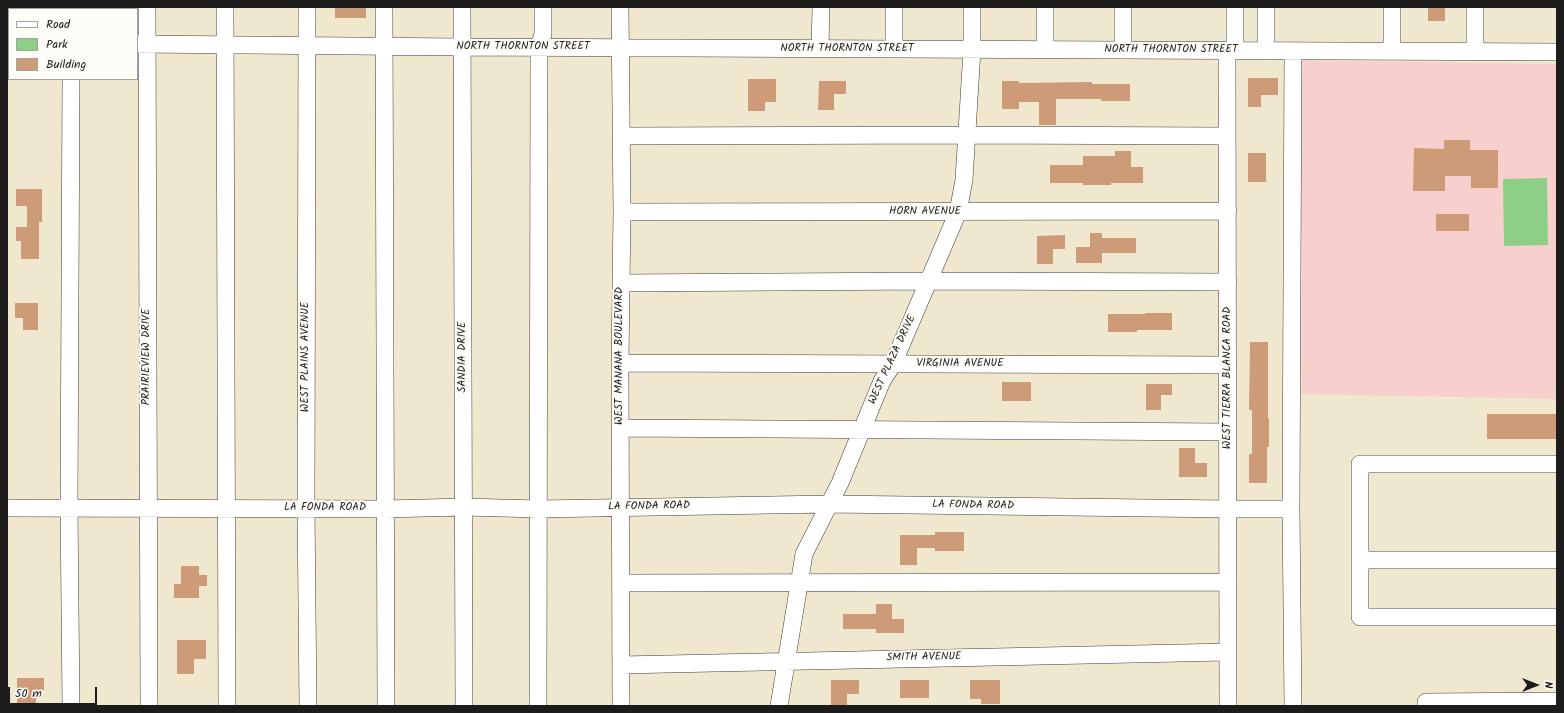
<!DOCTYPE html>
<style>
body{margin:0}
#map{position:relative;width:1564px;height:713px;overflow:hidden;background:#f0e8ce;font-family:Kalam,sans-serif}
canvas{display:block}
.frame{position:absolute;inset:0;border:8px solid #1c1c1c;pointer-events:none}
.legend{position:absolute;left:8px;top:8px;width:130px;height:72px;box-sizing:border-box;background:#fdfcf7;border:1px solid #a3a29f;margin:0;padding:5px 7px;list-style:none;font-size:12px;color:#1c1c1c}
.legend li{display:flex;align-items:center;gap:8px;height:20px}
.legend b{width:20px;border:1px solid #a3a29f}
.north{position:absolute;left:1516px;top:665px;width:40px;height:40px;-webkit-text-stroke:3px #fdfcf7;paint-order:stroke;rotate:90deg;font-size:11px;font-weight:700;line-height:16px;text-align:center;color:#1c1c1c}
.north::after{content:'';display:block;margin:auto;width:14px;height:18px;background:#1c1c1c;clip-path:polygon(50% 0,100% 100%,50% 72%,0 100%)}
.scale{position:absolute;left:8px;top:687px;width:89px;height:18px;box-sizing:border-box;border:2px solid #1c1c1c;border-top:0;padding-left:5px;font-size:12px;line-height:14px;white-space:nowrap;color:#1c1c1c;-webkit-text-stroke:3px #fdfcf7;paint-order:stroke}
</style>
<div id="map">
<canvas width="1564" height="713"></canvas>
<div class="frame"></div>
<ul class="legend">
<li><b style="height:5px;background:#fff"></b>Road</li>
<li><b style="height:11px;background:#8ecf87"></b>Park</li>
<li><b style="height:11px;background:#ce9b79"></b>Building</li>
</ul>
<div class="north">N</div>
<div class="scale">50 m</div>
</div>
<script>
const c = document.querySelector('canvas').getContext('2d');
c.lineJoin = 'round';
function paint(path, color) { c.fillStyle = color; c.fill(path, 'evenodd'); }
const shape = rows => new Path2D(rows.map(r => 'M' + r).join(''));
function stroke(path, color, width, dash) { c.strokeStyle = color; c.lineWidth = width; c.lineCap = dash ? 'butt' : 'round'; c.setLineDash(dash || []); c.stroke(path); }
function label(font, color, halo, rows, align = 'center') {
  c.font = font + ' Kalam,sans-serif'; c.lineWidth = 4; c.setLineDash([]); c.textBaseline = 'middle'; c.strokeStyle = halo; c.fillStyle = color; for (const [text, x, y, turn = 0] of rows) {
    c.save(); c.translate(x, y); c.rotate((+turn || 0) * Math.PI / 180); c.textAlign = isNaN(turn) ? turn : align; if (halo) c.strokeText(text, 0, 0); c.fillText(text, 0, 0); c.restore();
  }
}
const built = shape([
 [1300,60,1557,64,1557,399,1302,394]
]);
const green = shape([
 [1547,178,1548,245,1504,246,1503,179]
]);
const building = shape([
 [335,7,366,7,366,18,335,18],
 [1428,7,1445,7,1445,21,1428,21],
 [1248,78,1278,78,1278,95,1261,95,1261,107,1248,107],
 [748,79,776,79,776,102,765,102,765,111,748,111],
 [819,81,846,81,846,94,834,94,834,110,818,110],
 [1002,81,1019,81,1019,83,1092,82,1092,84,1130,84,1130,101,1101,101,1101,99,1056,99,1056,125,1039,125,1039,102,1019,102,1019,109,1002,109],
 [1444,140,1470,140,1470,150,1498,150,1498,188,1471,188,1471,176,1445,176,1445,191,1413,191,1414,148,1444,149],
 [1115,151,1131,151,1131,167,1143,167,1143,183,1111,183,1111,185,1083,185,1083,183,1050,183,1050,165,1083,165,1083,156,1115,156],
 [1248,153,1266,153,1266,182,1248,182],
 [16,189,42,189,42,222,39,222,39,259,21,259,21,241,16,241,16,227,27,227,27,206,16,206],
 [1436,214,1469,214,1469,231,1436,231],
 [1090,233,1102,233,1102,238,1136,238,1136,253,1102,253,1102,263,1076,263,1076,247,1090,247],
 [1065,235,1065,249,1053,249,1053,264,1037,264,1037,236],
 [15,303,38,303,38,330,23,330,23,318,15,318],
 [1145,313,1172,313,1172,330,1137,330,1137,332,1108,332,1108,314,1145,314],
 [1250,342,1268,342,1268,419,1269,419,1269,447,1267,447,1267,483,1249,483,1249,454,1252,454,1252,410,1249,410],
 [1002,382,1031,382,1031,401,1002,401],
 [1146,384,1172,384,1172,395,1161,395,1161,410,1146,410],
 [1487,414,1557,414,1557,439,1487,439],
 [1179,448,1195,448,1195,463,1207,463,1207,477,1179,477],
 [935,532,964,532,964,551,935,551,935,548,917,548,917,565,900,565,900,535,935,535],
 [181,566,199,566,199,575,207,575,207,586,199,586,199,598,174,598,174,584,181,584],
 [876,604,892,604,892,619,904,619,904,633,876,633,876,629,843,629,843,614,876,614],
 [177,640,206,640,206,659,194,659,194,674,177,674],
 [17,678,44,678,44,690,36,690,36,706,17,706],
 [831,680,859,680,859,694,847,694,847,706,831,706],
 [900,680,929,680,929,698,900,698],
 [970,680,1000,680,1000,704,981,704,981,699,970,699]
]);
const minor = shape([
 [147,7,149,706],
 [225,7,227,706],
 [307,7,306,508,308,706],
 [384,7,386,706],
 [462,7,464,706],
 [620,7,622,212,620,363,621,706],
 [1123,7,1123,50],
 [1235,7,1235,50],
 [1266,7,1266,51],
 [72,9,72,7],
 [7,44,9,44],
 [137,44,462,47,1557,52],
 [820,48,821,7],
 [894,49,894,7],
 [1045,50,1045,7],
 [1227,50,1228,706],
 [1392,51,1392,7],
 [1475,51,1475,7],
 [621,136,967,135,1227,136],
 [622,212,1228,211],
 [621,283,929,281,1228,282],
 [620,363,1228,365],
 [620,428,1228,432],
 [1557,464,1360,464,1360,617,1557,617],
 [7,508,386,509,464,507,539,509,829,504,1228,509,1291,509],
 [1360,560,1557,560],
 [621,583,1228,582],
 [621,665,1228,652],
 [71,706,69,507,71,79],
 [538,706,539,47,543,34,543,7],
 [779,706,804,554,840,483,882,381,893,364,958,212,964,180,972,50,972,7],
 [1293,706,1291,509,1293,51],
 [1426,706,1426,702,1557,701]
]);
const streetNames = [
 ["NORTH THORNTON STREET",523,47],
 ["NORTH THORNTON STREET",847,49],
 ["NORTH THORNTON STREET",1171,50],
 ["HORN AVENUE",925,212],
 ["WEST MANANA BOULEVARD",620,356,-90],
 ["PRAIRIEVIEW DRIVE",147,357,-90],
 ["WEST PLAINS AVENUE",306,357,-90],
 ["SANDIA DRIVE",463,357,-90],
 ["WEST PLAZA DRIVE",893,360,-65],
 ["VIRGINIA AVENUE",960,364],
 ["WEST TIERRA BLANCA ROAD",1228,378,-90],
 ["LA FONDA ROAD",973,506,1],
 ["LA FONDA ROAD",649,507,-1],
 ["LA FONDA ROAD",325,508],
 ["SMITH AVENUE",924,658,-1]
];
paint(built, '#f7d0ce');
paint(green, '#8ecf87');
paint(building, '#ce9b79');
stroke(minor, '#3c3b37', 18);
stroke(minor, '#fff', 17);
label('11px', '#1c1c1c', '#fdfcf7', streetNames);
</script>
